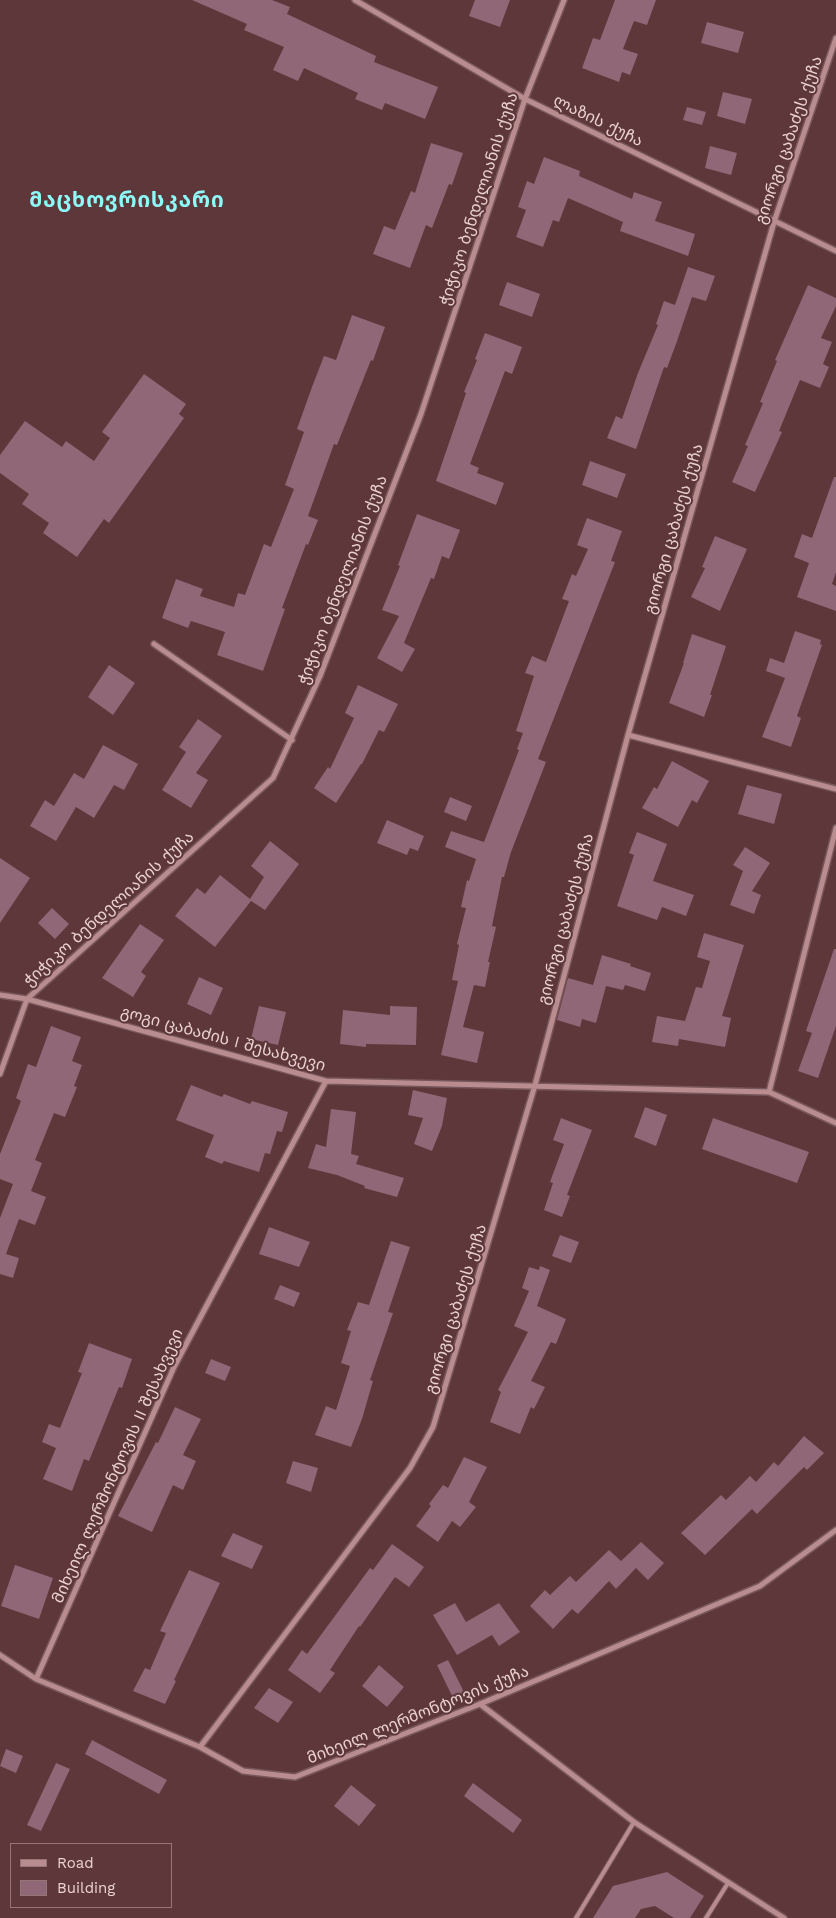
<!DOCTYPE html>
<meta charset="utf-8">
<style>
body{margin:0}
#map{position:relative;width:836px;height:1918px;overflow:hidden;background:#5e373a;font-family:"Work Sans",sans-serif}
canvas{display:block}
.legend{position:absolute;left:10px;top:1843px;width:162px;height:65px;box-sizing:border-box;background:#5e373a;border:1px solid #967577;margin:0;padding:6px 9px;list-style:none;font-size:15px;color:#ead1d2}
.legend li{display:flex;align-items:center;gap:10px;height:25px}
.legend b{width:25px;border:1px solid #967577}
</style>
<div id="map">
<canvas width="836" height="1918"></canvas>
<ul class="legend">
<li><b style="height:6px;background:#b98c8f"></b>Road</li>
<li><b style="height:14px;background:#8f6777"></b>Building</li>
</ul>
</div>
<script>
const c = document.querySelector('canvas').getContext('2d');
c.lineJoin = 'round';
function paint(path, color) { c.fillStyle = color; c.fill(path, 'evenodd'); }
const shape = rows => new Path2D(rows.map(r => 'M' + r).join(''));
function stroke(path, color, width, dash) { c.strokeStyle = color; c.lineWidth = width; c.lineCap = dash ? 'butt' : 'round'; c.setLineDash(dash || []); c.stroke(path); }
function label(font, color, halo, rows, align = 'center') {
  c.font = font + ' "Work Sans","Noto Sans Georgian",sans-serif'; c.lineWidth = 4; c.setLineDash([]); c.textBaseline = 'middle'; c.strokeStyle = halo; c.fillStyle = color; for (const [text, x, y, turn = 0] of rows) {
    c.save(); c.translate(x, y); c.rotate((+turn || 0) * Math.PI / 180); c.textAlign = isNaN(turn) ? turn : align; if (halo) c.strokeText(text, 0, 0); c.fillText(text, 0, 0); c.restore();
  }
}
const building = shape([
 [192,0,272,0,290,7,287,14,376,56,374,62,438,87,425,119,385,103,382,110,355,99,358,93,304,68,298,81,273,70,284,47,244,30,247,24],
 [475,0,510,0,500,27,469,16],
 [615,0,656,0,647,25,634,21,623,49,638,54,630,75,622,72,619,82,582,68,593,38,600,40],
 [707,22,744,32,738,53,701,43],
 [723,92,752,99,745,124,717,116],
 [687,107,706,112,702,125,683,120],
 [431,143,463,153,452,185,449,184,432,228,426,225,410,268,373,254,384,226,395,230,411,191,415,193],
 [710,146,737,153,731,175,705,168],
 [544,157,580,171,579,176,632,199,634,192,662,202,655,221,695,234,688,256,620,231,623,222,568,198,559,222,553,220,543,247,516,237,526,210,518,207,527,181,534,184],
 [688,267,715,276,706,301,692,297,676,344,667,368,664,367,636,449,607,438,616,416,622,419,638,373,658,325,656,324,664,301,675,305],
 [507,282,540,294,532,317,499,305],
 [808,285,836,298,836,306,821,338,832,342,823,364,829,367,820,388,800,380,779,431,782,432,755,492,732,482,748,446,745,445,763,403,760,402,777,361,775,360],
 [352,315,385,327,373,361,371,360,337,445,334,444,308,516,318,520,308,545,306,544,282,608,285,609,263,671,217,655,225,632,191,621,188,628,162,618,176,579,203,589,200,596,234,607,238,593,245,595,264,544,271,547,294,489,285,485,304,432,297,429,312,387,324,356,336,360],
 [485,333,522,347,512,374,505,371,470,464,479,468,477,473,504,483,496,505,436,481,466,393,464,392,477,360,475,359],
 [144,374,186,404,179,414,184,418,109,523,104,519,77,557,43,533,49,523,22,504,29,494,0,473,0,455,25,421,62,447,66,441,94,461,110,438,102,432],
 [590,461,626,474,617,498,582,485],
 [834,477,836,477,836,572,832,584,836,586,836,611,797,597,809,563,794,557,802,534,812,538],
 [417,514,460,530,449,559,442,556,434,579,431,578,404,643,415,649,402,672,377,658,399,616,382,610,400,566,398,565],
 [587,518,622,531,611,561,615,562,538,759,546,762,511,852,504,877,502,877,492,926,496,927,488,962,490,962,485,987,474,985,463,1027,484,1032,477,1063,441,1055,458,981,452,980,459,945,457,944,466,908,461,907,467,880,469,881,476,859,445,847,451,831,484,842,519,750,517,749,523,733,516,731,534,676,525,673,532,656,546,662,569,601,562,599,572,574,576,576,588,549,577,545],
 [715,536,747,549,720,611,691,597,705,568,702,567],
 [795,631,821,640,820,644,822,645,797,716,801,718,791,747,762,737,785,678,766,671,770,658,784,663],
 [692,634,726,646,710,695,712,695,704,717,669,703,684,663,683,663],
 [109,665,135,683,113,715,88,697],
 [358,685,398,704,384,732,379,730,362,764,361,764,336,803,314,788,328,767,330,769,354,718,345,713],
 [198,719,222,736,196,773,208,780,191,808,162,790,186,752,179,747],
 [103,745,138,764,124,790,114,785,94,818,76,807,56,841,30,826,45,800,54,806,74,773,84,779],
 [672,761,709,781,697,803,692,800,678,827,642,808,654,787,657,789],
 [747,785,782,794,774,824,738,814],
 [450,797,472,806,466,821,444,812],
 [387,820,424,836,418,851,410,848,407,855,377,843],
 [637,832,667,844,653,881,694,895,686,916,662,907,657,920,617,906,634,855,629,853],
 [270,841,299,864,265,910,251,901,215,947,175,916,197,888,205,894,220,875,250,899,264,877,251,866],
 [745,847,770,863,752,891,761,895,754,914,730,905,743,871,733,865],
 [0,858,30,878,0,923],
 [52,908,69,924,55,939,38,923],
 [140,924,164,940,141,972,146,976,133,997,102,978],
 [704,933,744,945,722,1016,731,1018,725,1047,679,1039,678,1046,652,1042,657,1016,685,1021,696,987,702,988,710,961,697,957],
 [834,949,836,949,836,1026,818,1078,798,1071,812,1033,806,1031],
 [602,955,631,964,630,966,651,973,645,991,625,985,623,990,606,986,596,1023,582,1019,580,1027,557,1020,568,978,593,985],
 [199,977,223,988,211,1015,187,1004],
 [259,1006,286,1012,278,1045,251,1039],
 [390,1006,417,1007,416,1045,366,1044,366,1047,340,1044,343,1010,390,1015],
 [51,1026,81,1037,72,1061,82,1065,74,1086,77,1087,65,1117,54,1113,35,1160,42,1163,31,1191,46,1197,35,1225,19,1219,6,1254,19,1258,13,1278,0,1274,0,1218,13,1184,0,1179,0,1154,21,1101,16,1098,28,1064,36,1067],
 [191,1085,222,1097,224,1094,250,1104,252,1101,288,1112,282,1132,277,1131,270,1154,265,1153,259,1172,224,1161,222,1164,205,1157,214,1135,176,1120],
 [413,1090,447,1098,442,1126,432,1151,414,1144,423,1118,408,1115],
 [645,1107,667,1115,656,1146,634,1137],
 [331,1109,356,1112,351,1154,359,1156,356,1164,404,1178,397,1197,364,1188,365,1186,337,1175,308,1168,316,1144,326,1147],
 [561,1118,592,1130,567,1195,570,1196,562,1217,544,1210,553,1183,550,1182,564,1144,553,1140],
 [713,1118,809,1152,797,1183,702,1149],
 [269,1227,310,1242,299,1267,259,1254],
 [560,1235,579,1242,571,1263,552,1256],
 [391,1241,410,1247,388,1312,393,1313,370,1380,373,1381,362,1419,351,1447,315,1435,326,1406,336,1410,350,1366,341,1363,351,1331,347,1330,358,1302,369,1305],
 [540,1266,550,1270,537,1306,566,1319,556,1344,551,1342,531,1381,545,1387,534,1409,531,1407,520,1434,490,1422,501,1392,498,1390,528,1332,514,1326,529,1291,522,1288,529,1267,539,1270],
 [280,1285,300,1293,294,1307,274,1299],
 [89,1343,132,1359,122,1388,119,1387,89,1461,84,1459,72,1491,43,1479,56,1448,42,1442,49,1424,60,1428,82,1373,78,1372],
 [211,1359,231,1367,225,1381,205,1373],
 [175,1407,201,1419,183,1455,196,1461,183,1490,173,1485,152,1532,118,1516,156,1442,158,1443],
 [804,1436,824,1453,807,1470,804,1467,757,1514,752,1509,705,1555,681,1533,721,1495,726,1500,750,1476,756,1482,774,1462,778,1466],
 [464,1457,487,1467,469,1502,476,1507,460,1527,452,1521,438,1542,416,1526,431,1506,429,1504,443,1485,448,1488],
 [293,1461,318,1468,311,1492,286,1483],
 [233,1533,263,1546,252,1569,221,1556],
 [641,1542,664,1563,648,1580,636,1568,616,1589,609,1581,578,1614,572,1609,553,1629,530,1606,545,1590,550,1595,570,1576,576,1582,609,1550,621,1561],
 [392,1544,424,1567,409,1587,395,1577,360,1627,359,1626,330,1670,335,1673,320,1693,288,1670,302,1650,307,1654,370,1568,373,1570],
 [15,1565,53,1578,39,1619,1,1606],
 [189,1570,220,1583,174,1680,176,1681,165,1704,133,1691,145,1668,150,1670,166,1633,160,1631],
 [455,1603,466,1622,499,1603,520,1632,499,1646,492,1635,457,1655,433,1615],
 [448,1660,465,1694,454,1700,437,1665],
 [379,1665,404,1687,387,1707,362,1686],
 [269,1688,293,1702,278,1723,254,1708],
 [92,1740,167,1780,159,1794,85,1754],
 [6,1749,23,1756,16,1773,0,1766],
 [56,1763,70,1769,41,1831,27,1825],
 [473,1783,522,1820,513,1833,464,1796],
 [351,1785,376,1805,359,1826,334,1806],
 [667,1872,704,1896,690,1918,674,1918,655,1906,641,1909,635,1918,593,1918,613,1886]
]);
const service = shape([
 [576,1918,634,1822],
 [706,1918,728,1883]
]);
const minor = shape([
 [355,0,525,99,836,251],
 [154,644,292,740],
 [628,735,836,789],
 [0,995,27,999,326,1081,769,1092,836,1123],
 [0,1074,27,999,273,778,320,676,421,414,525,99,564,0],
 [769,1092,836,828],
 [0,1655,36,1679,200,1747,243,1771,295,1777,480,1704,760,1586,836,1530],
 [36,1679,174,1367,326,1081],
 [480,1704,634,1822,784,1918],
 [200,1747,410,1468,433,1427,535,1085,628,735,774,222,836,38]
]);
const streetNames = [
 ["ლაზის ქუჩა",598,121,26],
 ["გიორგი ცაბაძეს ქუჩა",789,140,-71],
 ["ჭიჭიკო ბენდელიანის ქუჩა",479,199,-72],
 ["გიორგი ცაბაძეს ქუჩა",674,529,-74],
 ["ჭიჭიკო ბენდელიანის ქუჩა",343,580,-69],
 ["ჭიჭიკო ბენდელიანის ქუჩა",109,909,-42],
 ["გიორგი ცაბაძეს ქუჩა",566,919,-75],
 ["გოგი ცაბაძის I შესახვევი",223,1039,15],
 ["გიორგი ცაბაძეს ქუჩა",456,1309,-73],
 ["მიხეილ ლერმონტოვის II შესახვევი",118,1466,-66],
 ["მიხეილ ლერმონტოვის ქუჩა",418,1715,-22]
];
const districtNames = [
 ["მაცხოვრისკარი",127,201]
];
paint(building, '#8f6777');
stroke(service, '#77575a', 6);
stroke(minor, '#77575a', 8);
stroke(service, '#b98c8f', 4);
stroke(minor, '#b98c8f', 5);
label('16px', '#ead1d2', '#5e373a', streetNames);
c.letterSpacing = '1px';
label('bold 21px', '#8efaf8', '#5e373a', districtNames);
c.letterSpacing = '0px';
</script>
